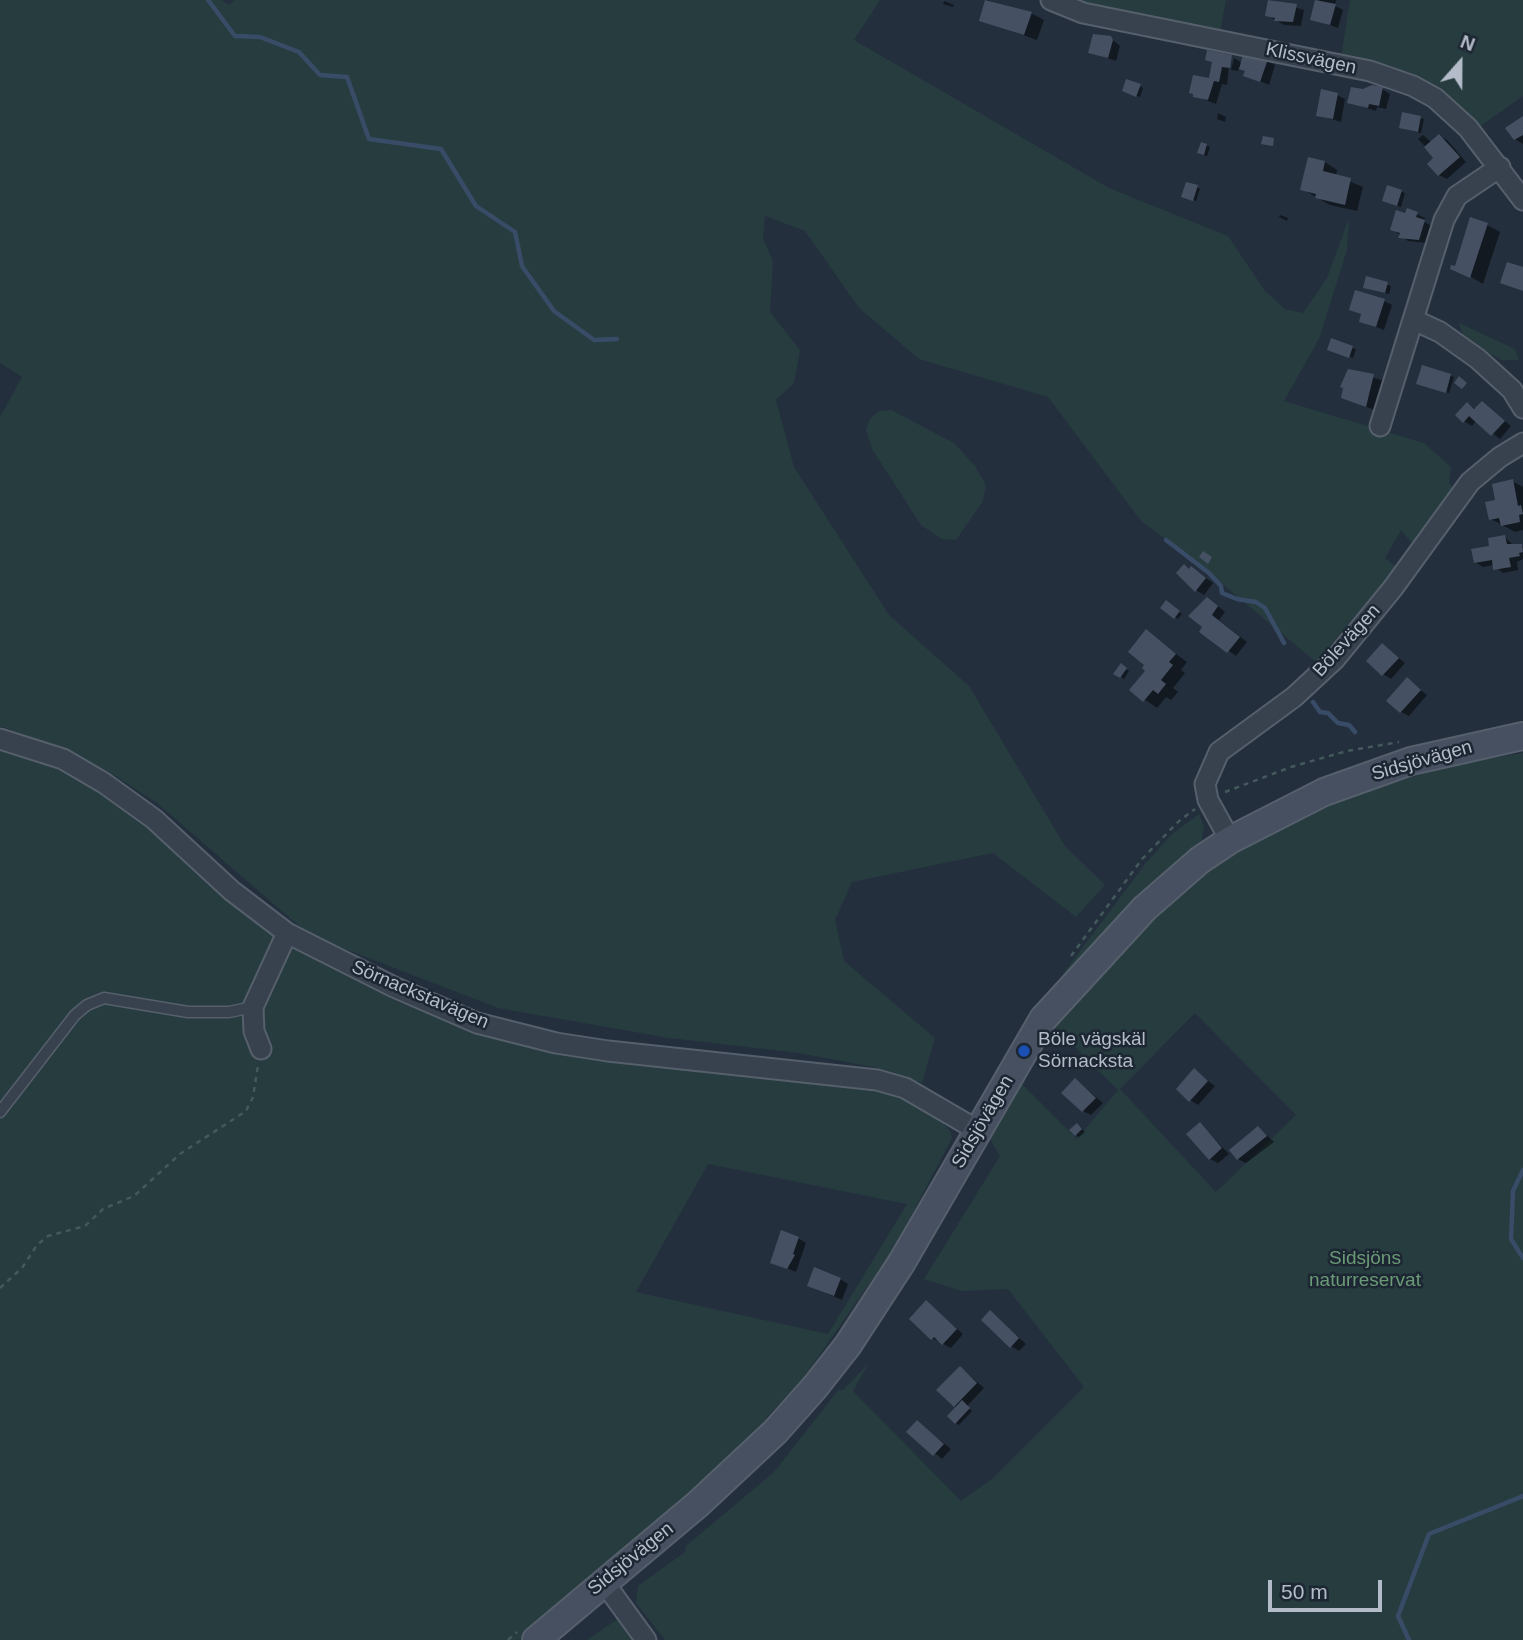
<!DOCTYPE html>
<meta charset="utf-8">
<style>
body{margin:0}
#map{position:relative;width:1523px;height:1640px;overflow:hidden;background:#242f3e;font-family:Arial,sans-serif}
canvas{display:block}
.north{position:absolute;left:1425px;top:28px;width:70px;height:70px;-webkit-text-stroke:5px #1d2633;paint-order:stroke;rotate:21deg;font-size:19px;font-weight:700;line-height:28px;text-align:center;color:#b4bcc9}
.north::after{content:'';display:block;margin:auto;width:24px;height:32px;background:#b4bcc9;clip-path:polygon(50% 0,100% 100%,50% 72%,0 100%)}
.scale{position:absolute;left:1268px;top:1580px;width:114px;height:32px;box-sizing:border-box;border:4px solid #b4bcc9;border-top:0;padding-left:9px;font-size:21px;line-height:24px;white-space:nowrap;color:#b4bcc9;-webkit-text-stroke:5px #1d2633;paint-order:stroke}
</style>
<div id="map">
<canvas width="1523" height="1640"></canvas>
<div class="north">N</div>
<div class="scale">50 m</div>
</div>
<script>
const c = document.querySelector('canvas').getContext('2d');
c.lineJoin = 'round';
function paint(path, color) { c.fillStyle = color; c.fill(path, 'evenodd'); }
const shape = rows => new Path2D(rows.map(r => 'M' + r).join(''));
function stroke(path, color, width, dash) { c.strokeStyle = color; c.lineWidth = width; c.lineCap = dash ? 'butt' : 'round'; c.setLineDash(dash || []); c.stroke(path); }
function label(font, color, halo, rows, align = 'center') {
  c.font = font + ' Arial,sans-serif'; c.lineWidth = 5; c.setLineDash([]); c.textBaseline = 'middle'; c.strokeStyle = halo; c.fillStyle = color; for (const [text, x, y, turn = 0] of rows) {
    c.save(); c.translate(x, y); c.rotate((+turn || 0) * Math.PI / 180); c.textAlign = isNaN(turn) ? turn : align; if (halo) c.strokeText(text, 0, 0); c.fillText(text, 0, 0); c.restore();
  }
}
const green = shape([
 [0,0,222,0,229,5,235,0,880,0,854,40,1109,188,1228,236,1265,291,1285,309,1303,313,1327,278,1349,218,1347,250,1319,339,1284,401,1424,443,1451,467,1449,483,1455,490,1412,543,1401,530,1385,558,1397,567,1316,662,1191,558,1141,521,1048,397,919,359,859,308,805,231,765,216,763,239,773,261,770,312,800,350,794,383,776,400,794,467,889,615,969,686,1065,846,1105,885,1076,917,993,853,852,882,835,920,844,961,935,1038,922,1083,873,1067,799,1053,669,1038,498,1008,340,947,299,926,157,803,114,775,65,749,0,726,0,417,22,377,0,363],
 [1071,0,1226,0,1220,33,1086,6],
 [1350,0,1523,0,1523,96,1479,127,1411,73,1341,57],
 [1459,323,1515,349,1519,360,1502,360,1464,339],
 [891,410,954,443,975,466,986,485,983,501,956,540,942,539,921,525,872,449,866,430,870,419,879,411],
 [0,750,55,767,92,788,140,819,237,906,301,952,398,1002,489,1035,866,1086,903,1098,936,1115,950,1131,952,1138,895,1247,802,1380,766,1418,769,1425,521,1640,0,1640],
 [708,1164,907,1204,828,1334,636,1292],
 [1523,753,1523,1640,665,1640,636,1603,638,1586,685,1552,686,1546,774,1472,839,1389,842,1391,868,1364,853,1391,961,1501,992,1479,1084,1387,1008,1289,961,1291,924,1279,1000,1156,990,1139,1022,1084,1077,1139,1118,1090,1055,1027,1148,924,1207,873,1248,846,1340,799,1456,764],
 [1195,1013,1296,1115,1216,1192,1120,1089],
 [1199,814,1204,828,1201,843,1059,979,1146,863,1171,835],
 [619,1618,636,1640,587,1640]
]);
const shadow = shape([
 [987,0,1031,13,1044,20,1037,40,981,20],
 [1270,0,1304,10,1301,26,1284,25,1267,15],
 [1319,0,1336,0,1335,6,1343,10,1338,28,1313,19],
 [944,1,954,5,953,7,943,4],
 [1110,37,1120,46,1116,61,1090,52],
 [1230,57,1227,85,1222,84,1216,104,1195,96,1210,80,1214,63,1207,59],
 [1234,58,1242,63,1267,61,1275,65,1269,85,1245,75,1246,71,1239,67,1238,71,1231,70],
 [1140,86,1143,88,1140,97,1127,92],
 [1382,89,1390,94,1386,109,1377,107,1376,111,1349,102,1363,91],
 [1337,95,1345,99,1341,122,1318,115],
 [1218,113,1226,117,1225,122,1217,119],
 [1404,114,1424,119,1421,133,1404,129],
 [1523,118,1523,144,1515,139],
 [1423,135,1432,143,1439,136,1447,140,1466,162,1447,179,1439,175,1436,158,1418,139],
 [1202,144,1210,147,1207,156,1203,155],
 [1309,159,1325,162,1337,170,1336,176,1363,187,1357,211,1330,205,1302,189],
 [1197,187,1200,189,1196,201,1187,198],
 [1388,187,1405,193,1401,207,1387,202],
 [1408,210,1425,218,1424,222,1432,226,1427,243,1408,241,1392,229],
 [1280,215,1288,218,1287,221,1279,217],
 [1487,225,1500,232,1483,284,1456,268],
 [1367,278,1391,286,1389,294,1368,289],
 [1384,301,1392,305,1384,330,1361,321,1363,315,1351,309],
 [1352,348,1356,349,1353,358,1332,351],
 [1423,367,1454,377,1449,393,1422,385],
 [1349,371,1382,380,1374,410,1343,397],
 [1482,403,1511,426,1500,439,1477,420,1472,426,1464,421,1467,404,1476,409],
 [1512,481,1523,487,1523,530,1515,532,1491,519,1497,501],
 [1505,537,1514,546,1523,546,1523,559,1517,562,1518,570,1503,573,1494,565,1483,567,1475,562],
 [1192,568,1213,583,1204,595,1196,590],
 [1170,604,1182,614,1178,619,1175,617],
 [1215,604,1225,612,1219,620,1247,642,1236,656,1201,631],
 [1146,632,1187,662,1181,670,1185,673,1173,688,1178,692,1171,700,1166,697,1157,708,1131,690,1148,670],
 [1383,645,1405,663,1391,679,1383,674],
 [1121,666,1129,671,1124,679,1115,673],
 [1407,680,1427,695,1409,716,1401,712],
 [1195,1071,1215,1086,1198,1105,1190,1100],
 [1076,1080,1103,1103,1091,1115,1083,1111],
 [1200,1124,1229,1154,1218,1163,1210,1159],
 [1077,1125,1085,1132,1079,1137,1076,1135],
 [1259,1128,1274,1142,1246,1163,1238,1159],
 [798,1238,806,1243,796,1272,772,1262],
 [840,1279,848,1284,842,1300,809,1286],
 [927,1302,963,1334,951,1348,932,1338],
 [990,1313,1026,1344,1019,1351,1011,1346],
 [961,1368,984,1388,967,1406,972,1411,959,1425,956,1423,957,1407,955,1406],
 [918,1422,951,1449,942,1459,909,1432]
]);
const stream = shape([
 [208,0,235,36,260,37,299,52,320,75,347,77,369,139,441,149,476,206,515,232,522,266,554,311,594,340,617,339],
 [1166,540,1209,573,1221,586,1222,593,1237,599,1256,602,1265,608,1284,643],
 [1313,702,1320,712,1328,713,1338,723,1349,725,1355,732],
 [1523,1170,1513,1191,1511,1239,1523,1258],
 [1409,1640,1398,1616,1429,1534,1523,1496]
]);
const building = shape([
 [985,0,1032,12,1024,35,979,21],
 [1268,0,1297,4,1293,22,1274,21,1275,18,1265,16],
 [1315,0,1336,4,1330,25,1310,20],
 [1093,34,1111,36,1113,40,1108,58,1088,53],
 [1207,50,1232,55,1230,68,1222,67,1219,82,1214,81,1208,100,1193,97,1193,94,1189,93,1193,75,1209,78,1212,62,1205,60],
 [1244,51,1268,59,1260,82,1243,76,1245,71,1239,69],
 [1126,79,1141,84,1136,97,1122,91],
 [1372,85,1383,87,1379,106,1369,104,1368,108,1347,103,1351,87,1363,89],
 [1321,89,1338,93,1333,119,1316,116],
 [1402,112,1421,116,1418,132,1399,128],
 [1523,116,1523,135,1514,140,1505,128],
 [1439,134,1460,157,1438,176,1427,164,1433,158,1424,147],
 [1263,136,1274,138,1273,146,1261,144],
 [1201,142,1207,144,1204,155,1197,153],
 [1308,157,1325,161,1323,171,1351,178,1345,205,1315,198,1316,194,1300,190],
 [1186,182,1198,185,1193,201,1181,197],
 [1387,185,1402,190,1397,206,1382,201],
 [1407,208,1418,212,1416,217,1425,220,1419,240,1398,238,1400,233,1390,230,1396,210,1405,213],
 [1470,217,1488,223,1470,278,1450,269,1451,265,1455,266],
 [1507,262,1523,267,1523,291,1500,283],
 [1366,276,1388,282,1385,293,1363,288],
 [1355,290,1385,299,1376,327,1359,322,1361,314,1349,310],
 [1331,338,1353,346,1349,358,1327,350],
 [1422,365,1451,374,1446,393,1416,384],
 [1348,369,1374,374,1366,407,1341,398,1343,388,1340,387],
 [1459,376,1467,383,1462,389,1454,383],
 [1482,401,1505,421,1491,436,1469,416,1463,423,1455,415,1467,402,1474,409],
 [1513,479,1518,506,1521,505,1523,514,1519,515,1520,522,1501,526,1499,518,1489,520,1485,502,1495,500,1492,484],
 [1505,535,1507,544,1522,544,1523,552,1519,553,1520,556,1509,558,1511,567,1493,570,1492,560,1474,563,1471,549,1489,546,1488,538],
 [1203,551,1212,557,1208,564,1199,557],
 [1184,564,1189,569,1191,566,1206,578,1195,592,1176,573],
 [1207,597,1218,606,1212,615,1240,637,1227,653,1199,632,1202,627,1188,616],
 [1166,600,1180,611,1174,619,1160,608],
 [1146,629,1176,654,1169,662,1173,665,1161,680,1166,684,1158,694,1153,690,1143,702,1129,690,1145,671,1142,668,1144,665,1128,652],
 [1382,643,1399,658,1382,676,1366,661],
 [1121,663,1127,668,1120,678,1113,674],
 [1407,677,1421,690,1400,713,1386,701],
 [1194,1068,1208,1081,1189,1102,1176,1089],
 [1075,1078,1096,1098,1082,1112,1061,1093],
 [1200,1122,1222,1148,1209,1160,1186,1134],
 [1077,1123,1082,1129,1075,1136,1069,1130],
 [1258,1126,1267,1136,1237,1160,1229,1150],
 [781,1230,799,1237,793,1254,795,1255,787,1269,770,1263],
 [814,1267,841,1278,834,1296,807,1286],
 [926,1300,957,1329,942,1345,934,1337,931,1340,909,1319],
 [990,1310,1019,1338,1010,1348,981,1320],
 [960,1366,977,1383,954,1407,936,1390],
 [962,1400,970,1408,955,1424,947,1416],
 [917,1420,944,1444,933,1456,906,1432]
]);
const path = shape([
 [1225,792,1291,767,1347,751,1399,742],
 [1071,956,1142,859,1179,821,1195,809],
 [0,1288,22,1268,37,1245,48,1236,85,1226,103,1209,134,1196,180,1154,246,1111,253,1097,258,1065],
 [508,1640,517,1632]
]);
const lane = shape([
 [0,1112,75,1015,87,1005,104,998,188,1012,229,1012,253,1007]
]);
const street = shape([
 [1051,0,1083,13,1370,71,1413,86,1435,98,1468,128,1523,200],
 [1414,320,1440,332,1478,359,1512,390,1523,408],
 [1380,426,1444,220,1457,196,1500,167],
 [0,739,63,759,104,783,154,819,232,891,287,933,394,987,477,1023,556,1043,608,1051,877,1080,905,1088,977,1130],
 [1230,840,1208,800,1205,784,1219,752,1294,697,1335,659,1393,588,1470,482,1500,457,1523,443],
 [261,1049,254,1031,253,1007,287,933],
 [603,1581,646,1640]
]);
const secondary = shape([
 [536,1640,698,1504,775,1432,815,1387,848,1345,902,1262,1043,1019,1145,908,1200,860,1230,840,1324,792,1411,761,1523,736]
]);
const markers = [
 [1024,1051,7,"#1a4fb4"]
];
const streetNames = [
 ["Klissvägen",1311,59,12],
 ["Bölevägen",1347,641,-48],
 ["Sidsjövägen",1422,761,-16],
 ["Sörnackstavägen",420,995,23],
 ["Sidsjövägen",983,1122,-60],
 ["Sidsjövägen",631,1559,-39]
];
const poiNames = [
 ["Böle vägskäl",1038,1040],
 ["Sörnacksta",1038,1062]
];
const parkNames = [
 ["Sidsjöns",1365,1259],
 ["naturreservat",1365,1281]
];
paint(green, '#263c3f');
paint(shadow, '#0007');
stroke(stream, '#394c67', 4.5);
paint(building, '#455162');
stroke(lane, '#565f6c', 13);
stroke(street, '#565f6c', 23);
stroke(secondary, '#565f6c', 30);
stroke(path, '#44595c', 2.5, [5, 5]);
stroke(lane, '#38414e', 10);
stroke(street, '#38414e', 19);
stroke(secondary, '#465061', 26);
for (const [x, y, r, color] of markers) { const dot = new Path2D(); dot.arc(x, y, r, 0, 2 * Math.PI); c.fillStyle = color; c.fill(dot); stroke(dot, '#1d2633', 2.5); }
label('19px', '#b4bcc9', '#1d2633', streetNames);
label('19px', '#b4bcc9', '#1d2633', poiNames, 'left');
label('19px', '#6b9a76', '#1d2633', parkNames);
</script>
